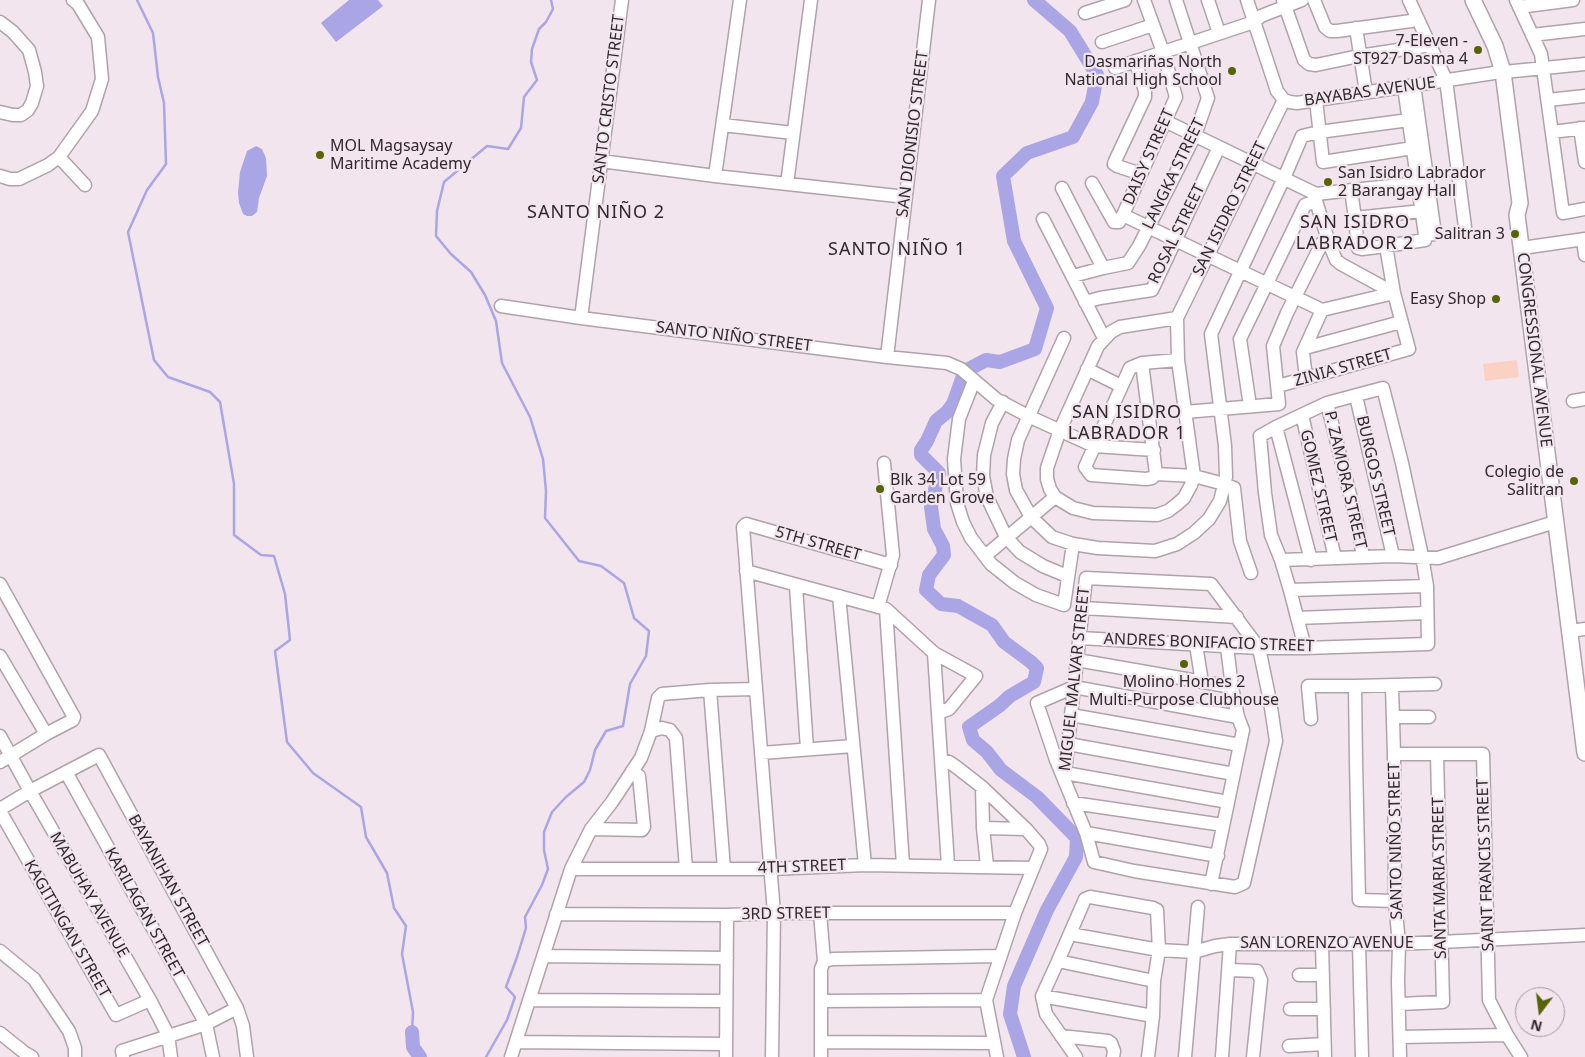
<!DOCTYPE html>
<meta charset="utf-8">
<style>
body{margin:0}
#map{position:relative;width:1585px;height:1057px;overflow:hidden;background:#f3e5ed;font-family:"Noto Sans",sans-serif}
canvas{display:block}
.north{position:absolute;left:1515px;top:987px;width:50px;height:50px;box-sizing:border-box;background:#f3e5ed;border:1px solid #a59aa0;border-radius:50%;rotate:195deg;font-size:14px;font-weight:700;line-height:20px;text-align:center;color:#2f292c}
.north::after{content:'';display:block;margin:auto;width:18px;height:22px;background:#566407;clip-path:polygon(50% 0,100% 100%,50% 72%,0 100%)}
</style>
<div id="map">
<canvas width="1585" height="1057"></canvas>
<div class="north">N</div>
</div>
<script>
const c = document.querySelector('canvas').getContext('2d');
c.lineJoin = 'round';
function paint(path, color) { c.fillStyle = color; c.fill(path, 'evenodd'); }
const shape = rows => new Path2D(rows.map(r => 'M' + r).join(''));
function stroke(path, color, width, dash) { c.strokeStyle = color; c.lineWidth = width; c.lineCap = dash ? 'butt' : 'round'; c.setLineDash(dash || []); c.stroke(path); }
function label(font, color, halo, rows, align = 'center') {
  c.font = font + ' "Noto Sans",sans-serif'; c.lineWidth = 4.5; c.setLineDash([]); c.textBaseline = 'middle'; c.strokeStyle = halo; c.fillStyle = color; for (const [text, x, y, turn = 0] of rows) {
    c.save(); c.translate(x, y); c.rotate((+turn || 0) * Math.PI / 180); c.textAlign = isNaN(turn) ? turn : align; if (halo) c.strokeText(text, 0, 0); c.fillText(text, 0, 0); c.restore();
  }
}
const green = shape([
 [1517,360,1519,377,1485,381,1483,364]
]);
const water = shape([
 [349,0,378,0,383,6,336,42,321,23],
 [256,146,262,149,266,158,267,176,259,198,257,212,252,216,247,216,243,214,239,203,238,193,240,172,247,151]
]);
const stream = shape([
 [137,0,153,33,158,77,164,103,166,164,147,190,128,232,154,360,168,377,210,392,220,402,234,484,234,535,261,555,274,556,285,594,290,640,275,651,287,742,313,773,361,807,366,837,387,873,394,908,406,926,402,954,413,1012,412,1032],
 [486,1057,507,1020,515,997,506,987,517,957,526,928,525,917,542,885,548,869,544,850,544,832,552,812,566,797,584,782,590,770,595,750,606,731,623,726,630,684,646,656,649,631,634,618,624,583,601,566,579,561,545,518,546,491,543,459,530,417,502,363,496,321,485,295,471,272,451,254,436,236,437,211,444,182,487,146,508,149,521,128,524,97,537,80,531,62,532,49,539,29,546,22,553,9,551,0]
]);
const river = shape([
 [412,1032,413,1047,420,1057],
 [1024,1057,1010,1014,1014,986,1047,910,1076,857,1077,838,1037,797,1001,770,987,752,973,740,969,727,999,706,1010,696,1034,682,1037,668,1031,662,1004,642,992,625,958,606,941,604,926,590,929,575,944,555,943,546,934,529,931,507,939,473,921,455,921,450,927,441,936,421,947,412,953,404,963,376,967,370,986,360,1000,362,1035,349,1047,308,1014,241,1003,176,1027,153,1073,137,1092,102,1097,75,1070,31,1034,0]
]);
const minor = shape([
 [1208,0,1219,33],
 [1247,0,1277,91,1284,100,1290,102,1297,103,1494,73,1585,64],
 [1283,0,1304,60,1309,64,1316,65,1359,56,1431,45],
 [1314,0,1325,27,1330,31,1337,31,1411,21,1418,19],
 [1409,0,1446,80,1465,227],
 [1516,0,1541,54,1563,213,1585,209],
 [1519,7,1573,0],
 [1085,13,1125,0],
 [0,22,13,32,29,50,35,72,37,86,32,103,28,110,21,115,13,115,0,112],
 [1356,28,1366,92],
 [1532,35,1585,29],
 [1102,42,1153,25],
 [1135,61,1145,91,1145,97,1115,161,1114,164,1117,166,1141,174],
 [1115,68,1254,22,1261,16,1302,0],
 [1414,85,1435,234,1425,235],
 [1404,87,1425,235,1425,240,1386,246,1362,249,1358,248,1355,218,1422,211],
 [1316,100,1323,162,1413,148],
 [1548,100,1585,96],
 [1165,121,1316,194],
 [723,125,793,133],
 [1580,128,1585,162],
 [1552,132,1585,128],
 [59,157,85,185],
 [601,161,715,176,906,197],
 [0,176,10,179,19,179,48,165,59,157,92,111,102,79,98,37,78,4,73,0],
 [715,176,740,0],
 [1092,183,1114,222,1119,222,1123,215,1141,174,1176,97,1163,52,1144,0],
 [787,184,811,0],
 [1062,188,1103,268],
 [1351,190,1355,218],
 [1316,194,1316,201,1329,243,1336,260,1341,264,1394,293],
 [1316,194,1418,183],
 [1123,215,1322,310,1394,293],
 [1043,219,1104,338],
 [1583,240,1585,255],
 [1522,248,1585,239],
 [1073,276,1103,268,1128,263,1139,246,1195,135,1208,98,1176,0],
 [1085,302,1100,298,1152,290,1219,147],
 [501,306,581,318,887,357,947,363,961,369,996,399,1028,416,1094,446,1154,450],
 [581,318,622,0],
 [1177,318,1120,327,1111,332,1098,346,1060,430,1047,468,1047,479,1050,489,1055,497,1073,508,1093,513,1157,515,1168,511,1176,505,1184,498,1191,485,1194,476,1178,360,1177,318,1284,100],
 [1064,338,1018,440,1014,459,1013,474,1016,490,1031,517,1052,537,1073,544,1098,548,1155,551,1177,544,1194,533,1209,519,1220,501,1226,477,1225,446,1211,334,1284,178,1302,136,1319,132,1409,120],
 [1305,348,1401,322],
 [887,357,929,0],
 [1178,360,1142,363,1130,368,1085,467,1091,475,1146,479,1152,478,1156,474,1194,476,1224,484,1234,488,1240,541,1251,573],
 [1142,363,1156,474],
 [1087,369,1121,386],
 [1306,378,1303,352,1322,310],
 [974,381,964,406,959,419,954,459,957,503,963,522,971,538,991,564,1015,583,1036,595,1064,605,1073,544],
 [1278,386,1409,349,1394,293,1386,246],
 [1356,396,1393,556],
 [1573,401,1585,399],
 [1003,402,992,423,984,455,983,476,987,497,1006,537,1020,552,1043,566,1067,576],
 [1327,403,1358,527,1363,557],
 [1250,406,1240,339,1305,205,1316,201],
 [1185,412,1279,404,1273,346,1287,313,1322,243,1329,243],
 [1302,415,1335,558],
 [1276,427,1311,560],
 [985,556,1055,497],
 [1281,560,1393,556,1438,558,1555,522],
 [746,571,886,609,934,653,976,676,949,709,938,713],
 [0,584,74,717,73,720,46,734,0,762],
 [796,586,807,749],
 [1290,590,1427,586],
 [839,596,865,865],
 [878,607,893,555,884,463],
 [1083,608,1237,617],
 [886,609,903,865],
 [1297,618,1427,613],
 [1570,631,1585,629],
 [1080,638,1259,648,1305,648,1428,644,1427,586,1422,556,1402,463,1383,388,1327,403,1276,427,1260,436,1265,493,1271,535,1281,560,1290,590,1305,648],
 [1196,645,1202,682],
 [934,653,948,865],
 [0,656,46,734],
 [1077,660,1232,687],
 [1355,686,1356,761,1359,900,1395,901],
 [1392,686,1394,754,1395,901,1399,944,1398,981,1400,1057],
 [710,690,724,869],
 [1071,715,1240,745],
 [1393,717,1429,717],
 [1311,719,1308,686,1355,686,1435,684],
 [651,731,662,728,670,730,676,738,686,869],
 [0,736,30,791,150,1000,168,1035,171,1057],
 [1068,744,1234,774],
 [761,753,853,746],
 [1394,754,1483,754,1489,1000,1507,1035,1521,1057],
 [942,760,949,762,955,766,982,787,1026,829,1039,844,1041,849,1015,913,986,1000,997,1057],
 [66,772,206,1024,213,1057],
 [1065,773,1228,802],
 [1065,780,1065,773,1071,715,1074,687,1086,578,1211,584,1259,648,1270,701,1276,741,1244,883,1235,887,1134,871,1094,862,1086,833,1056,760,1037,703,1074,687,1238,717],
 [982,787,983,828,987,866],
 [1073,803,1223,825],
 [0,809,30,791,99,755,237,1008,243,1026,247,1057],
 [0,811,116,1015,150,1000],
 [983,828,1026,829],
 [591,829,642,830,644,827,639,776,632,771],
 [1086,833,1218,856],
 [571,869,771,869,865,865,1033,868],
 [1211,884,1243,730,1238,717,1232,687,1227,647],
 [820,913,824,961,821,969,821,1057],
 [556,914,727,915,774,913,1015,913],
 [1070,934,1159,950,1194,952,1215,946,1230,944,1399,944,1585,935],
 [1322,944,1325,1057],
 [1359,944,1362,1057],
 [0,951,34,979,69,1031,75,1048,75,1057],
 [543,956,727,958],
 [824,961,833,959,1000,956],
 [1058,961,1042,996,1046,1014,1076,1057],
 [1229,970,1257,971,1261,980,1253,1057],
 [1299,975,1323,975],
 [1042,996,1153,1016],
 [529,1000,726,1001],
 [821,1001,986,1000],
 [1399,1004,1443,1002,1437,754],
 [1290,1009,1324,1009],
 [0,1033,25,1053,32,1057],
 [1061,1036,1108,1041,1111,1043,1114,1051,1113,1057],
 [1400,1037,1507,1035],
 [516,1042,725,1044],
 [821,1042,994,1043],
 [1289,1046,1324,1044],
 [123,1057,122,1051,206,1024,237,1008],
 [511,1057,571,869,591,829,612,802,641,758,651,731,658,698,662,694,710,690,756,689],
 [726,1057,727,915],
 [772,1057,774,913,743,527,746,524,891,565],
 [1148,1057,1153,1016,1154,981,1159,950,1157,910,1153,908,1090,897,1085,899,1058,961,1154,981],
 [1185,1057,1198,907],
 [1222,1057,1230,944]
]);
const major = shape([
 [1473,0,1495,46,1503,72,1520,203,1517,215,1585,753]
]);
const markers = [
 [1478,50,5,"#566407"],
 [1232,71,5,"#566407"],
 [320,155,5,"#566407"],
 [1328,182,5,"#566407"],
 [1515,234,5,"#566407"],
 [1496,299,5,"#566407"],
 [1574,481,5,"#566407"],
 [880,489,5,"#566407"],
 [1184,664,5,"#566407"]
];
const poiNames = [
 ["7-Eleven -",1468,41],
 ["ST927 Dasma 4",1468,59],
 ["Dasmariñas North",1222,62],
 ["National High School",1222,80],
 ["MOL Magsaysay",330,146,"left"],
 ["Maritime Academy",330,164,"left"],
 ["San Isidro Labrador",1338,173,"left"],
 ["2 Barangay Hall",1338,191,"left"],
 ["Salitran 3",1505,234],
 ["Easy Shop",1486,299],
 ["Colegio de",1564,472],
 ["Salitran",1564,490],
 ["Blk 34 Lot 59",890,480,"left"],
 ["Garden Grove",890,498,"left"],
 ["Molino Homes 2",1184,682,"center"],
 ["Multi-Purpose Clubhouse",1184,700,"center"]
];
const streetNames = [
 ["BAYABAS AVENUE",1370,92,-8],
 ["SANTO CRISTO STREET",609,99,-83],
 ["SAN DIONISIO STREET",913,134,-83],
 ["DAISY STREET",1149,157,-66],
 ["LANGKA STREET",1174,174,-64],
 ["SAN ISIDRO STREET",1230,209,-64],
 ["ROSAL STREET",1177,234,-64],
 ["SANTO NIÑO STREET",734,337,7],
 ["CONGRESSIONAL AVENUE",1534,350,83],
 ["ZINIA STREET",1343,368,-16],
 ["BURGOS STREET",1375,476,77],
 ["P. ZAMORA STREET",1345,480,77],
 ["GOMEZ STREET",1318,486,77],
 ["5TH STREET",818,544,16],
 ["ANDRES BONIFACIO STREET",1209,643,2],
 ["MIGUEL MALVAR STREET",1075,679,-84],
 ["SANTO NIÑO STREET",1396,841,-91],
 ["SAINT FRANCIS STREET",1486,865,-92],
 ["4TH STREET",802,867,-2],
 ["SANTA MARIA STREET",1440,878,-91],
 ["BAYANIHAN STREET",168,881,61],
 ["MABUHAY AVENUE",89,895,60],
 ["KARILAGAN STREET",144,913,61],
 ["3RD STREET",786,914,-1],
 ["KAGITINGAN STREET",67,929,60],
 ["SAN LORENZO AVENUE",1327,943]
];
const neighbourhoodNames = [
 ["SANTO NIÑO 2",596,213],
 ["SAN ISIDRO",1355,223],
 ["LABRADOR 2",1355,244],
 ["SANTO NIÑO 1",897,250],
 ["SAN ISIDRO",1127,413],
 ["LABRADOR 1",1127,434]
];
paint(green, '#fbd1c4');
paint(water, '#aaa5e5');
stroke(stream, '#aaa5e5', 2.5);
stroke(river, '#aaa5e5', 14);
stroke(minor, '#b0a2aa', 15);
stroke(major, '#b0a2aa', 18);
stroke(minor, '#fff', 12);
stroke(major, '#fff', 15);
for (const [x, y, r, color] of markers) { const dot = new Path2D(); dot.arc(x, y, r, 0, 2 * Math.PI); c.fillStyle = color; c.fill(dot); stroke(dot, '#f3e5ed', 2); }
label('16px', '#2f292c', '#f3e5ed', poiNames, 'right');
label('16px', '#2f292c', '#f3e5ed', streetNames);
c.letterSpacing = '1px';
label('18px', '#2f292c', '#f3e5ed', neighbourhoodNames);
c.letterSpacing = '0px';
</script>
